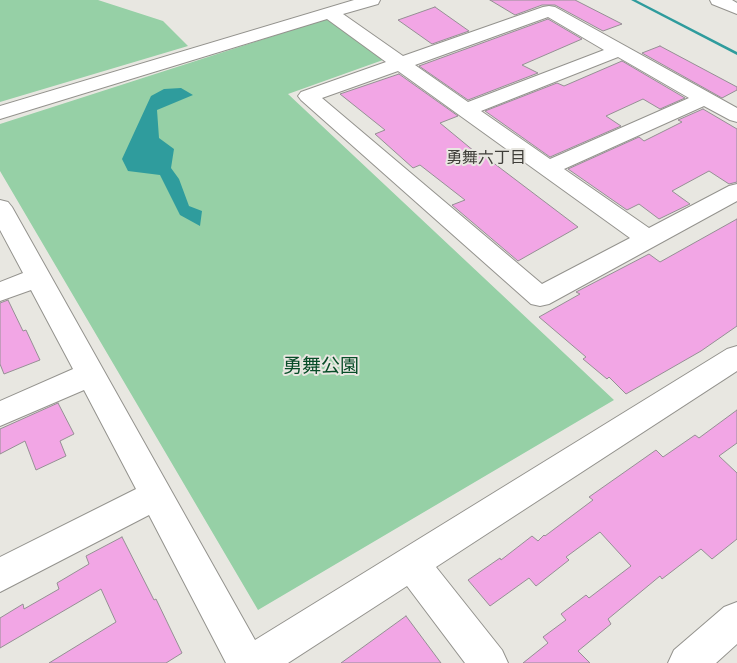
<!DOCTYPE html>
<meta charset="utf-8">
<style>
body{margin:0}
canvas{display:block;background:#e8e7e1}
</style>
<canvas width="737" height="663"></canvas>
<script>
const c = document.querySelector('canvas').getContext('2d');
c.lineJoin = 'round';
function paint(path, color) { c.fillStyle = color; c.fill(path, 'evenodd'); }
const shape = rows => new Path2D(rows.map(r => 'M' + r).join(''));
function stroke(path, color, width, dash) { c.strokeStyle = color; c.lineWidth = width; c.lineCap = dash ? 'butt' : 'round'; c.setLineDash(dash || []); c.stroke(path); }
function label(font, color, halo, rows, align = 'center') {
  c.font = font + ' "Sofia Sans Condensed","Noto Sans JP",sans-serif'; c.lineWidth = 4; c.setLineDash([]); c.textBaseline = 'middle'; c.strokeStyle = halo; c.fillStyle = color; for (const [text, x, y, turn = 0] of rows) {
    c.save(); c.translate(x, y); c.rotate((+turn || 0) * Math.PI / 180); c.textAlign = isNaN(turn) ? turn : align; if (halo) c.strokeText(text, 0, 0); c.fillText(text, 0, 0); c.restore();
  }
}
const green = shape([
 [0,0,98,0,163,21,188,46,0,102],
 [329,18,383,60,288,94,614,400,258,610,0,171,0,124]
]);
const water = shape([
 [181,88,193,95,157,110,159,138,174,149,171,168,179,179,189,206,202,211,200,226,180,215,160,175,128,171,122,159,151,96,164,89]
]);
const stream = shape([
 [631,0,636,0,737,52,737,55,631,0]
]);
const building = shape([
 [490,0,575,0,622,24,603,31,555,5,542,5,515,15,490,0],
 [435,7,469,31,432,44,398,20,435,7],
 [548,19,582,39,522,65,538,73,468,100,419,66,548,19],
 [660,46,737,87,737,90,722,98,642,53,660,46],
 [622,61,685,98,660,109,643,99,606,116,621,126,550,157,485,111,557,83,564,86,622,61],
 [399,74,458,116,440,123,480,156,483,155,578,227,518,261,452,205,465,200,420,165,413,168,375,134,385,130,340,94,399,74],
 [703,109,737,129,737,182,729,184,709,171,672,191,690,204,659,219,639,204,627,210,568,169,639,137,644,141,682,122,678,120,703,109],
 [737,219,737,326,701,351,626,394,609,377,607,379,583,359,586,357,539,317,580,294,576,292,649,254,660,262,737,219],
 [8,300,23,331,26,330,40,360,4,374,0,364,0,303,8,300],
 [58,403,74,434,60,441,66,456,36,470,25,441,0,454,0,429,58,403],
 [737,410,737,443,719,456,737,473,737,539,712,559,701,549,662,579,660,576,608,619,611,624,578,651,590,663,523,663,548,643,543,637,566,620,561,614,586,595,589,598,631,566,600,532,566,557,569,560,536,586,529,578,490,606,468,580,500,558,501,560,532,536,538,541,544,535,545,536,593,500,589,497,656,450,663,457,695,435,699,438,737,410],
 [122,537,154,600,156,599,182,653,166,663,49,663,116,622,101,589,0,648,0,618,23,604,24,609,59,589,57,583,89,564,86,556,122,537],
 [406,616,441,663,341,663,406,616]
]);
const minor = shape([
 [354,0,380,0,378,4,343,14,403,56,543,7,549,6,555,7,737,108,737,122,730,120,704,106,564,169,649,228,729,186,737,184,737,201,549,304,540,306,531,304,301,100,298,96,301,92,386,62,327,19,0,119,0,106,354,0],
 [548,17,604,50,468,102,415,65,548,17],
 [618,57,689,98,550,159,481,111,618,57],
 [398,71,630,238,542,284,322,98,398,71],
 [710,0,732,0,737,3,737,14,712,4,710,0],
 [0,200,8,202,12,207,255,640,727,349,737,346,737,371,436,567,502,650,508,663,465,663,407,586,288,663,226,663,149,515,0,592,0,557,136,489,84,390,0,426,0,401,73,369,31,290,0,301,0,282,23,273,0,230,0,200],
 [737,602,737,644,716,663,668,663,674,650,724,607,737,602]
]);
const farNeighbourhoodnames = [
 ["勇舞六丁目",486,159]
];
const parkNames = [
 ["勇舞公園",321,367]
];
paint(green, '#96d0a6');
paint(water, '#2f9c9d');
paint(stream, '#2f9c9d');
paint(building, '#f2a6e5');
stroke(building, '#959094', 1);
stroke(minor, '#94938e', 2);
paint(minor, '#fff');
label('16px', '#3f3e39', '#e8e7e1', farNeighbourhoodnames);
label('19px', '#084d28', '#e8e7e1', parkNames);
</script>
